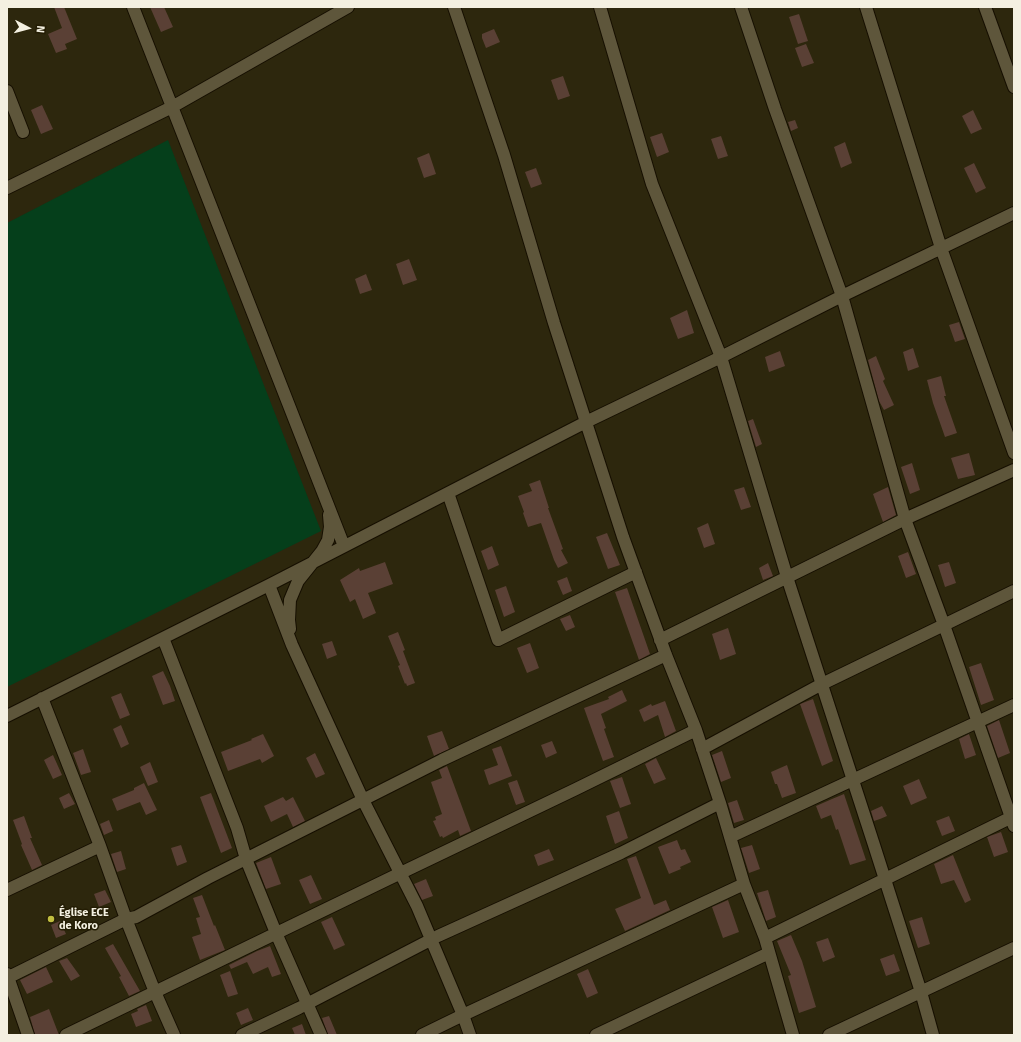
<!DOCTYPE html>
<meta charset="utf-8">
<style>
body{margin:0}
#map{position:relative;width:1021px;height:1042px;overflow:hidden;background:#2d270d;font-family:"Fira Sans",sans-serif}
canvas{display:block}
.frame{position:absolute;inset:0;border:8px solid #f4f0e1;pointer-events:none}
.north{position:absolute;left:8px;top:8px;width:40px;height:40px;-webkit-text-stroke:3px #241d04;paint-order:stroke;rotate:96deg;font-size:11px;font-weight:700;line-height:16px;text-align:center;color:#f4f0e1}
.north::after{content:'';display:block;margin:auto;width:14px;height:18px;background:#f4f0e1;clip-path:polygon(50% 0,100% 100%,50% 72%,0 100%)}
</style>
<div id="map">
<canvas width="1021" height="1042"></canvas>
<div class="frame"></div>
<div class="north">N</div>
</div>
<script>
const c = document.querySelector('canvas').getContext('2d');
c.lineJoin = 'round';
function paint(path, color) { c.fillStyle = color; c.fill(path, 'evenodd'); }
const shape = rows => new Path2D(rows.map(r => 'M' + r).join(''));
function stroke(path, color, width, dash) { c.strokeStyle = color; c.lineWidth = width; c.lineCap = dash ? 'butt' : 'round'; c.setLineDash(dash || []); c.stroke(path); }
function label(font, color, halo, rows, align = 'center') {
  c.font = font + ' "Fira Sans",sans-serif'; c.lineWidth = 3; c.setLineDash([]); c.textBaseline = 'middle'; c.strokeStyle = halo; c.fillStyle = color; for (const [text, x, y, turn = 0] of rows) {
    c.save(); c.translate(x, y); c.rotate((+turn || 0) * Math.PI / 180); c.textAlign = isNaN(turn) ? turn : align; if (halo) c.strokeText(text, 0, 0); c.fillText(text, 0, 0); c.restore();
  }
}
const green = shape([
 [168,140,321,531,7,687,7,223]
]);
const building = shape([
 [54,7,64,7,77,39,65,44,67,49,56,53,48,34,62,28],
 [150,7,164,7,173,27,161,32],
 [799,14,808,41,798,44,789,17],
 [494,29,500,42,486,48,482,38,482,34],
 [806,44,814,63,802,67,795,48],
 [563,76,570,96,558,100,551,80],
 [42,105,53,129,41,134,31,110],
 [973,110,982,129,971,134,962,116],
 [795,120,798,128,791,131,788,122],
 [662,133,669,152,657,157,650,137],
 [721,136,728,156,718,159,711,139],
 [845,142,852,163,841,168,834,147],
 [429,153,436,174,424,178,417,158],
 [974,163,986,188,976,193,964,168],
 [536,168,542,184,531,188,525,172],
 [409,259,417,280,403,285,396,264],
 [366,274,372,290,360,294,355,279],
 [687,310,694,333,678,339,670,318],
 [959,322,965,339,955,342,949,325],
 [913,348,919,367,908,371,903,352],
 [780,351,785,366,769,372,765,357],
 [876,356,885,379,883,381,894,405,884,410,879,401,868,360],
 [941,376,946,396,944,396,957,433,945,437,933,403,927,380],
 [753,419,762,444,756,447,748,421],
 [969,453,975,475,958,479,951,458],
 [912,463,920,490,910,494,901,467],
 [540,480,549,508,548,508,563,549,561,550,568,563,558,568,554,560,541,523,528,527,523,513,524,512,518,496,532,491,529,484],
 [744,487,751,507,741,510,734,490],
 [888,487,896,515,883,522,873,494],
 [708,523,715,544,704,548,697,528],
 [607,533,620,565,608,569,596,537],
 [492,546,499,565,488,570,481,551],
 [908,552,916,574,906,578,898,556],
 [385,562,393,584,368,593,376,613,363,619,355,599,350,602,340,580,359,568,360,571],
 [949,562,956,583,945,587,938,565],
 [768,563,773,576,763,580,759,568],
 [567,577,572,591,563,595,557,581],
 [506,586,515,612,504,617,495,590],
 [627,588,650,654,639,660,615,592],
 [570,615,575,627,566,631,560,619],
 [728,628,736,654,720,660,712,634],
 [398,632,405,650,403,651,415,683,407,686,406,683,405,684,398,666,400,665,388,636],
 [332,641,337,655,327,659,322,644],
 [530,643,539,668,527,673,517,648],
 [981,663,994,700,981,705,969,667],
 [163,671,170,686,175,701,163,705,152,676],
 [622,690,627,701,601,714,606,728,604,729,614,757,603,761,584,708,609,699,608,697],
 [121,693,130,715,120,719,111,697],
 [813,699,833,761,822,766,800,704],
 [665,701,676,731,665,737,658,715,644,722,639,710,651,704,652,706],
 [999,720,1010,753,998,758,987,726],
 [121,725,129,744,121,748,113,729],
 [442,731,449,749,434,756,427,736],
 [263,734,274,756,262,763,260,759,228,771,221,752,252,740,251,739],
 [969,734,976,755,965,759,959,739],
 [552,741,557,753,546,758,541,745],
 [501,746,512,776,489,785,484,770,498,765,492,749],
 [83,749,91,772,81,775,73,753],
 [722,751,731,778,721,782,712,755],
 [315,753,325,774,316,778,306,758],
 [53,755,62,775,53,779,44,760],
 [656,758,666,779,654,784,645,764],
 [150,762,158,782,148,786,140,767],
 [787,765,796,793,782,798,777,784,775,784,771,772],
 [447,766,471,831,460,836,458,830,443,838,442,836,440,837,433,821,436,820,435,817,442,814,431,782,442,778,439,770],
 [622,777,631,804,620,808,610,781],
 [919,779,927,798,911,805,903,786],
 [517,780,525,802,516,805,508,783],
 [144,783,157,810,146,815,140,802,117,811,112,799,134,790,134,788],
 [69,793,75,804,64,809,59,798],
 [211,793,232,848,221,853,200,797],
 [844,794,866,860,850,865,838,829,836,830,831,815,821,819,816,806,832,799],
 [283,797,286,801,293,797,305,821,293,827,287,814,271,822,264,806],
 [737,800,744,820,734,823,728,803],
 [882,806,887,816,880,819,874,821,871,811],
 [619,811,628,838,615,844,606,816],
 [24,816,32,838,30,838,42,865,32,870,21,845,22,844,13,820],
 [949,816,955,831,942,836,936,821],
 [109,820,113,831,104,835,100,824],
 [1001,832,1008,852,994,857,987,837],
 [677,840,681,850,685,849,691,862,680,867,681,869,669,874,658,847],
 [181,845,187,862,177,866,171,848],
 [752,845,760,869,749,873,741,848],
 [549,849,554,860,538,866,534,855],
 [121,851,126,869,117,872,111,854],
 [953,855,971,900,965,903,954,880,941,884,934,864],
 [636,856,654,905,666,900,670,910,625,931,615,909,641,898,627,859],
 [271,857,281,884,266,889,256,863],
 [311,875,322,899,310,904,299,880],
 [426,879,433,896,422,900,414,884],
 [105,890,111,902,99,907,94,894],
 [768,890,776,917,766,921,757,893],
 [202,895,214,926,215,925,225,950,200,960,192,937,201,934,196,918,200,917,193,898],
 [728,900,739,932,723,938,712,907],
 [332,917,345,945,334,950,321,922],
 [922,917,930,944,918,948,909,921],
 [60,921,66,934,56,938,51,925],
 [791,935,802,961,816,1007,799,1013,788,976,791,975,777,941],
 [828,938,835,957,823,962,816,942],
 [113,944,140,991,129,996,119,977,121,976,105,948],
 [270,946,281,974,272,977,268,967,253,974,247,962,231,969,229,965,257,951],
 [894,954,900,971,886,976,880,959],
 [67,958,80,976,71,981,59,961],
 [46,967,53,982,27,994,20,980],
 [588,969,598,993,587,998,577,974],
 [230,971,238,994,228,997,220,975],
 [146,1005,152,1021,136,1027,131,1014,138,1011,137,1009],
 [248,1008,253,1020,241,1025,236,1013],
 [49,1009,59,1035,35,1035,30,1017],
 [329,1016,337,1035,328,1035,322,1018],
 [302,1024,306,1035,295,1035,292,1028]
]);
const minor = shape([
 [133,7,344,546],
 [454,7,504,155,554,323,623,537,666,655,696,730,720,803,744,884,765,938,793,1035],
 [600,7,652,184,721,357,787,577,874,845,921,992,933,1035],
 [741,7,775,109,842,296,905,519,944,625,1014,826],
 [866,7,941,248,1014,453],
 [985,7,1014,87],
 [7,91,23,132],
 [7,188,172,107,348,7],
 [448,493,498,640,636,572],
 [269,585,292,645,363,800,417,906,463,1015,470,1035],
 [290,629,289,620,290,600,298,581,322,551,328,540,330,527,329,515],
 [163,638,237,828,246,859,276,933,321,1035],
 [660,640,905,519,1014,470],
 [42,698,100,846,126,919,155,992,174,1035],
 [7,716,269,585,586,422,721,357,842,296,1014,213],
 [702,749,822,684,1014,591],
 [730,837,1014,705],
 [7,890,100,846],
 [765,938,1014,816],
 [7,974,28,1035],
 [7,978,126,919,136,917,208,878,442,760,666,655],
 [66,1035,409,869,576,789,696,730],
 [242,1035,299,1008,438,936,621,853,720,803],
 [422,1035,463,1015,744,884],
 [596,1035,769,953],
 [829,1035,1014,948]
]);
const markers = [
 [51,919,4,"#c1be40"]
];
const poiNames = [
 ["Église ECE",59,913],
 ["de Koro",59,926]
];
paint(green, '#053f1b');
paint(building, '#5a4035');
stroke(minor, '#160f00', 14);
stroke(minor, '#5e563b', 12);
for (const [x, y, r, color] of markers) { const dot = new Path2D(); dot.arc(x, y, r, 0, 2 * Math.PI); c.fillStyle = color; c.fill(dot); stroke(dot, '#241d04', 1.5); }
label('bold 11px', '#f4f0e1', '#241d04', poiNames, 'left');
</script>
